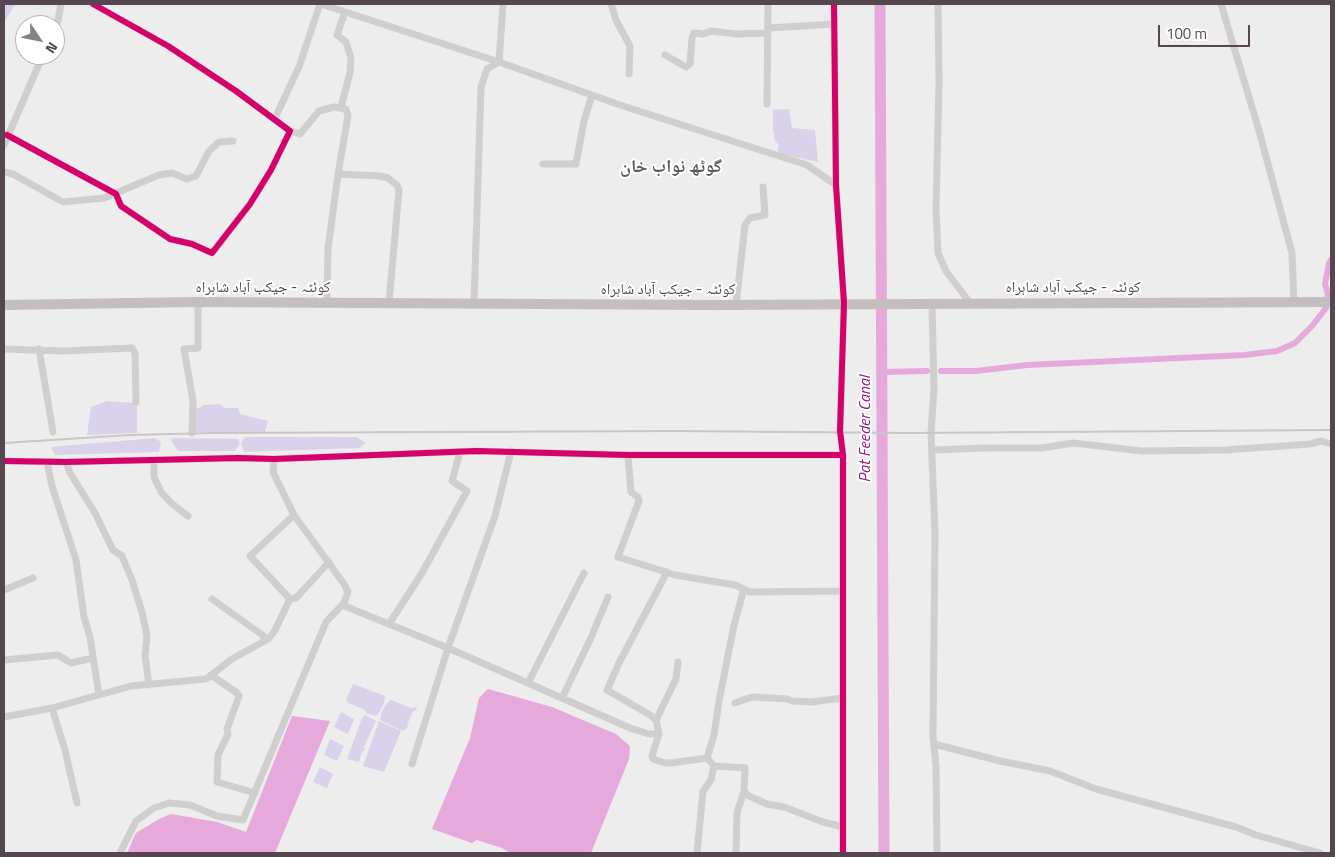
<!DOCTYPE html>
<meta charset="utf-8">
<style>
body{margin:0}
#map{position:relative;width:1335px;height:857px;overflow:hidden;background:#ecedec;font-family:"Titillium Web",sans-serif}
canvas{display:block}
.frame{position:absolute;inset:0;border:5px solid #56464f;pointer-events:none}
.north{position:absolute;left:15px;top:15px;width:50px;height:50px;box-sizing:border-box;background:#fff;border:1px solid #bbb5b9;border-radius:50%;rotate:124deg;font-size:14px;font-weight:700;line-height:20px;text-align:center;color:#56464f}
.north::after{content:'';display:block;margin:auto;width:18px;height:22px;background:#8a8086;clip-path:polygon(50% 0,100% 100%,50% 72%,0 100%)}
.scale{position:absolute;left:1158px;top:25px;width:92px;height:22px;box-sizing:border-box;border:2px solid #56464f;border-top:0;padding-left:6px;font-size:15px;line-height:18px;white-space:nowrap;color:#56464f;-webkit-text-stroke:4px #fff;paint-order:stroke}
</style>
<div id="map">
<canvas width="1335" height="857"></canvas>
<div class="frame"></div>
<div class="north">N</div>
<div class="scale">100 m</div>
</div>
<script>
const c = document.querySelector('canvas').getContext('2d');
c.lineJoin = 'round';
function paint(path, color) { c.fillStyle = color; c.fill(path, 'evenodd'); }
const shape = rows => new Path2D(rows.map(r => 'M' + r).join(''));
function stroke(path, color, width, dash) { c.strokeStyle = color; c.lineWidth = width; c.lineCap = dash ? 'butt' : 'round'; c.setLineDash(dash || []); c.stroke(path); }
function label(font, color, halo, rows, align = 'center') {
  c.font = font + ' "Titillium Web","Noto Naskh Arabic",sans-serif'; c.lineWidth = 4; c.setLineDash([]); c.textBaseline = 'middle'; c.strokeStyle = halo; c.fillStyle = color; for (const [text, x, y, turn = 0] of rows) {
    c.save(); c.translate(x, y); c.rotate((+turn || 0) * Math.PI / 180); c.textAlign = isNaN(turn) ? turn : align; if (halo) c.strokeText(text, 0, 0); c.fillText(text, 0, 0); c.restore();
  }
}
const green = shape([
 [4,4,15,4,4,23],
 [789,109,792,128,815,130,818,162,777,153,779,145,775,141,773,129,773,110],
 [107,401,134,403,137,405,137,433,87,435,91,407],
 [219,404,225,408,238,408,240,414,268,421,265,432,195,432,195,410,204,405],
 [245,437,357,437,366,443,359,448,244,452,241,443],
 [155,438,161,442,159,452,55,455,51,447],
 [176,438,238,439,240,443,235,451,178,451,170,439],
 [353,684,385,696,384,703,377,716,366,713,365,710,348,703,346,700],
 [391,700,411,708,416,707,417,710,413,711,407,725,408,727,403,731,380,720,382,711,387,703],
 [341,712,354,719,348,734,334,727],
 [365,715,376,721,364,747,365,749,362,752,359,762,347,759,362,718],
 [379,721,401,731,384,772,363,766],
 [330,739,344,746,337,761,324,755],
 [320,767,333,774,327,788,313,782]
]);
const water = shape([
 [488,689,552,707,616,734,630,746,629,759,591,853,511,853,502,848,477,840,472,843,432,829,470,738,479,698],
 [292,716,330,721,275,853,127,853,136,833,159,819,171,814,217,822,246,832]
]);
const canal = shape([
 [941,371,976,371,1027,365,1245,355,1277,351,1295,343,1312,326,1326,308,1328,294,1325,284,1329,263,1331,260],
 [882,372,927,371]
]);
const river = shape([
 [880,4,884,853]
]);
const minor = shape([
 [321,4,499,62,623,106,807,165,836,185],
 [611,4,616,20,630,46,629,74],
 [834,4,836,185,844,303,840,431,843,455,843,853],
 [938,4,939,83,936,209,938,253,946,271,970,303],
 [1221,4,1258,127,1292,253,1294,303],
 [55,27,58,20,61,4],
 [768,28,834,24],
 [665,55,686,67,690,64,692,38,694,33,703,34,711,31,736,34,768,33],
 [767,104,768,4],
 [341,107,350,73,351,58,346,42,337,35,345,12],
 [274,120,299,67,320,4],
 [290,131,300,134,319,111,334,107,346,109,348,116,338,174,328,249,327,303],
 [7,135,116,194,121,206,170,239,192,244,212,253,250,204,271,170,290,131,236,91,168,46,93,4],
 [4,145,43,55],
 [543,164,576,164,584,121,592,95],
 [4,172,13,174,63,202,104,198,159,175,172,173,187,179,196,176,209,151,219,142,233,141],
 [338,174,380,176,388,178,397,185,399,190,389,303],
 [932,303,934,389,931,433,935,533,933,736,936,766,937,853],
 [474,304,481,87,487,69,499,62,503,4],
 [736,305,745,225,750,218,765,215,763,187],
 [4,349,62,351,132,348,135,353,136,402],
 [39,349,53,432],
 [192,433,193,401,184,349,198,348,198,302],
 [932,450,985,448,1042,448,1073,443,1142,451,1225,450,1310,444,1321,441,1331,444],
 [628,455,631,492,638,497,639,501,618,557,675,575,735,585,750,592,843,591],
 [154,460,154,477,161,492,172,504,188,516],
 [4,461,66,462,238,458,274,459,476,451,628,455,843,455],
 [47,462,52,486,76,560,84,617,90,637,99,695],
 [66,462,70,473,95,513,113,550,122,556,132,580,142,612,147,636,145,655,149,685],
 [667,572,619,663,607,690,650,715,656,720,659,734,652,756,653,759,665,763,671,763,707,758],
 [4,590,33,578],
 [212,599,268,639],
 [290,599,250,556,294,515],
 [342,605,448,648,495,516,511,451],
 [389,624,422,573,467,491,452,481,460,452],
 [4,660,58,655,71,663,93,658],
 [211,675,237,693,239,696,227,729,228,734,218,755,217,782,255,793],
 [528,683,584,573],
 [562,698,590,640,608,597],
 [735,703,752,697,787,699,792,701,811,702,843,698],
 [52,708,65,750,77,803],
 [4,717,52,708,131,686,206,679,232,659,268,639,274,632,290,599,296,598,329,562],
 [656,720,676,679,678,662],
 [934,744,1000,761,1050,771,1096,789,1236,827,1256,835,1320,853],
 [707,758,714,735,719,701,734,625,744,589],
 [707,758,714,766,745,768,744,792,749,796,767,804,784,807,823,822,843,827],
 [412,764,448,648,630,728,649,734,659,734],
 [120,853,136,821,154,808,169,803,190,805,217,816,243,820,326,622,344,603,348,592,344,584,294,515,273,472,274,459],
 [697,853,703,791,711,780,714,766],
 [736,853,737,812,744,792]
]);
const highway = shape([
 [4,305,198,302,712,305,1331,302]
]);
const rail = shape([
 [4,443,130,435,213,433,675,431,909,433,1331,430]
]);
const cycleway = shape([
 [834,4,836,185,844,303,840,431,843,455,843,853],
 [7,135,116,194,121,206,170,239,192,244,212,253,250,204,271,170,290,131,236,91,168,46,93,4],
 [4,461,66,462,238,458,274,459,476,451,628,455,843,455]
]);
const streetNames = [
 ["کوئٹہ - جیکب آباد شاہراہ",263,288],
 ["کوئٹہ - جیکب آباد شاہراہ",1073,288],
 ["کوئٹہ - جیکب آباد شاہراہ",668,290]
];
const waterNames = [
 ["Pat Feeder Canal",866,429,-90]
];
const quarterNames = [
 ["گوٹھ نواب خان",671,168]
];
paint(green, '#dad2ea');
paint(water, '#e5aadb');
stroke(canal, '#e5aadb', 6);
stroke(river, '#e5aadb', 11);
stroke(minor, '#d1cecf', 7);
stroke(highway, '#c4bdc1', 10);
stroke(rail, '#c8c6c7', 2);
stroke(cycleway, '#d6006c', 6);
label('15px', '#56464f', '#fff', streetNames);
label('italic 16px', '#961981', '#fff', waterNames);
label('bold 18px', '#5f595c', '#fff', quarterNames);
</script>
